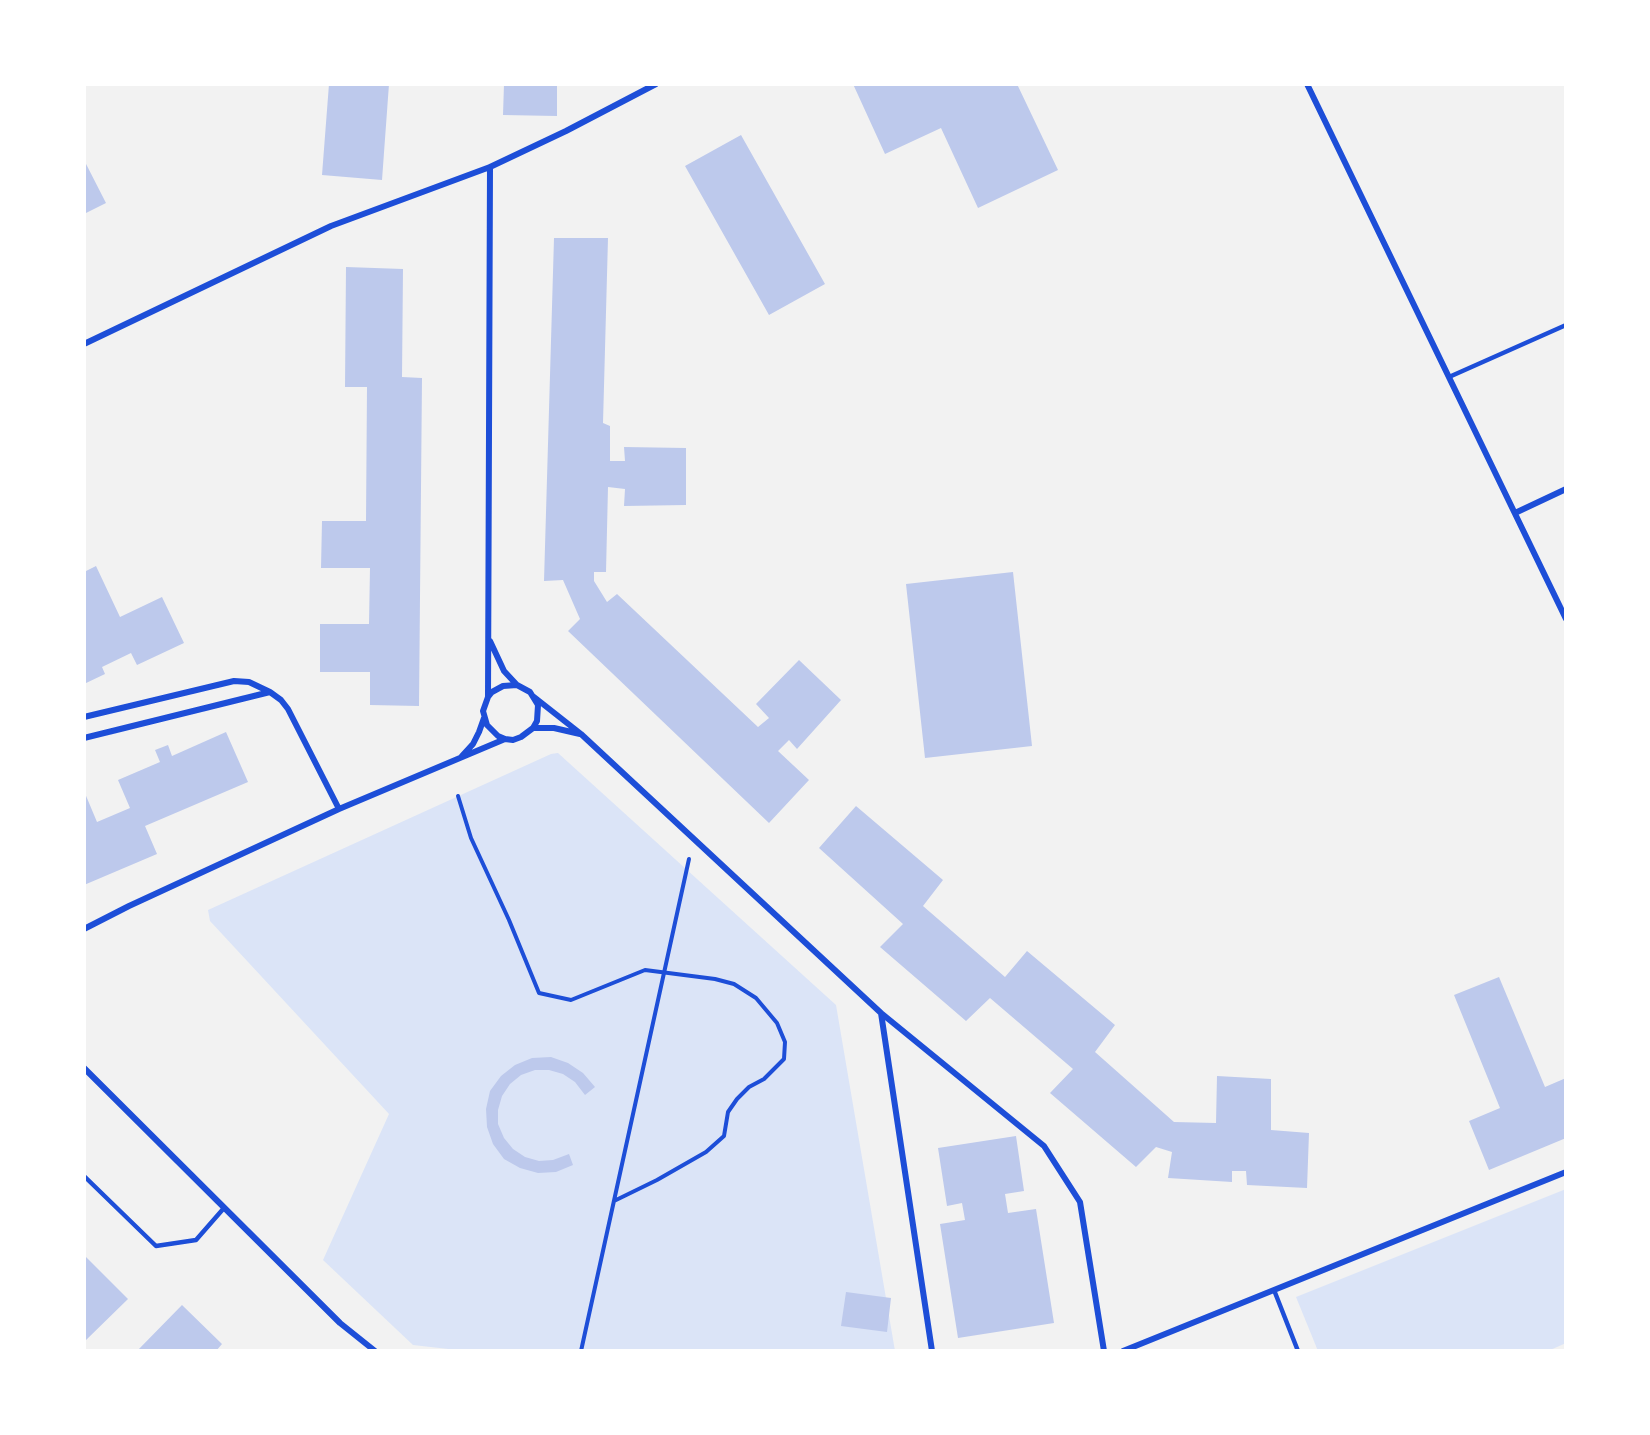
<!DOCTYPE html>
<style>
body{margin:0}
#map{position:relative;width:1650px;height:1435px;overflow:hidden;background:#f2f2f2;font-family:"Archivo Narrow",sans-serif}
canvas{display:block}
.frame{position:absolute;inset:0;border:86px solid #fff;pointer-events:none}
</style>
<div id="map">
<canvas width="1650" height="1435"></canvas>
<div class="frame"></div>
</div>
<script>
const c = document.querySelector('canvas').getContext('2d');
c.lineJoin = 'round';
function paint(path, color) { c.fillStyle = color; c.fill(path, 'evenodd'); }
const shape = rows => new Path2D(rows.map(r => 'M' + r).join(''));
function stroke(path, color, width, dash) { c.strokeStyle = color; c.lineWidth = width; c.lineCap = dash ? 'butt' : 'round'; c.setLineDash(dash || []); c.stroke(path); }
const green = shape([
 [558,753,836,1005,895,1351,466,1351,413,1345,323,1260,389,1114,210,921,208,910,551,754],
 [1566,1189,1566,1343,1548,1351,1318,1351,1296,1297]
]);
const building = shape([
 [329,84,389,84,382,180,322,175],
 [504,84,557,84,557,116,503,115],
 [853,84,1017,84,1058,170,978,208,941,128,885,154],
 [741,135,825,284,769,315,685,166],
 [84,160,106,203,84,214],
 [554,238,608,238,603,423,610,426,610,461,625,461,624,447,686,448,686,505,624,506,625,489,608,487,606,572,594,572,594,581,607,602,617,594,758,727,769,718,756,704,799,660,841,700,797,749,789,740,778,751,809,780,769,823,568,631,580,619,563,580,544,581],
 [346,267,403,269,402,377,422,378,419,706,370,705,370,672,320,672,320,624,369,624,370,568,321,568,322,521,366,521,367,387,345,387],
 [96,566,120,617,162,597,184,643,137,665,131,653,102,667,105,674,84,684,84,572],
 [1013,572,1032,746,925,758,906,584],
 [226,732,248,782,145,826,157,854,84,885,84,791,97,822,130,808,118,780,160,762,155,750,168,745,172,756],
 [856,806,943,880,923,906,1005,977,1027,951,1115,1025,1095,1052,1174,1122,1216,1123,1217,1076,1271,1079,1271,1130,1309,1133,1307,1188,1247,1185,1246,1171,1232,1171,1232,1182,1168,1178,1172,1152,1156,1147,1136,1167,1050,1093,1073,1069,990,998,966,1021,880,947,903,924,819,848],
 [1499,977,1545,1087,1566,1078,1566,1138,1489,1170,1469,1121,1500,1108,1454,995],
 [551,1057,568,1063,583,1073,595,1087,585,1095,575,1082,563,1074,549,1070,535,1070,521,1075,510,1084,502,1096,498,1110,498,1124,504,1138,513,1149,525,1157,539,1161,553,1160,569,1154,573,1165,556,1172,538,1173,520,1168,504,1159,493,1144,487,1127,486,1109,490,1091,501,1076,515,1065,532,1058],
 [1016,1136,1024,1191,1005,1194,1008,1213,1036,1209,1054,1323,958,1338,940,1224,965,1220,962,1203,947,1206,938,1148],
 [84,1255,128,1299,84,1342],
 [846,1292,891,1298,887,1332,841,1326],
 [182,1305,222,1344,216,1351,137,1351]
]);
const path = shape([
 [458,796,471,838,509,920,539,993,571,1000,645,970,715,979,734,984,756,998,777,1023,785,1042,784,1059,764,1079,749,1087,737,1099,728,1112,724,1136,706,1152,657,1180,614,1201],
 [581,1351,689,859]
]);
const service = shape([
 [1449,377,1566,325],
 [84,1176,156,1246,196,1240,224,1208],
 [1274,1290,1298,1351]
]);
const minor = shape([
 [1307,84,1566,619],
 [84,344,331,226,490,167,566,131,656,84],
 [1515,513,1566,489],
 [490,641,504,671,517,685,530,692,538,705,537,721,533,728,521,737,513,740,505,739,498,736,487,725,483,711,488,697,492,692,503,686,517,685],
 [488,697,490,167],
 [534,697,581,734,881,1013,1044,1146,1080,1202,1104,1351],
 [84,717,234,681,249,682,270,692,281,700,288,709,339,809],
 [533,728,554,728,580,734],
 [84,738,270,692],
 [462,756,473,744,479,732,484,718],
 [84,929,129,906,339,809,505,739],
 [881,1013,932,1351],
 [84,1068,340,1323,375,1351],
 [1123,1351,1566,1172]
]);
paint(green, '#dbe4f7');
paint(building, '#bdc9ec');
stroke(path, '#1d4ed8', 4);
stroke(service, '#1d4ed8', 4.5);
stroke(minor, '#1d4ed8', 6);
</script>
